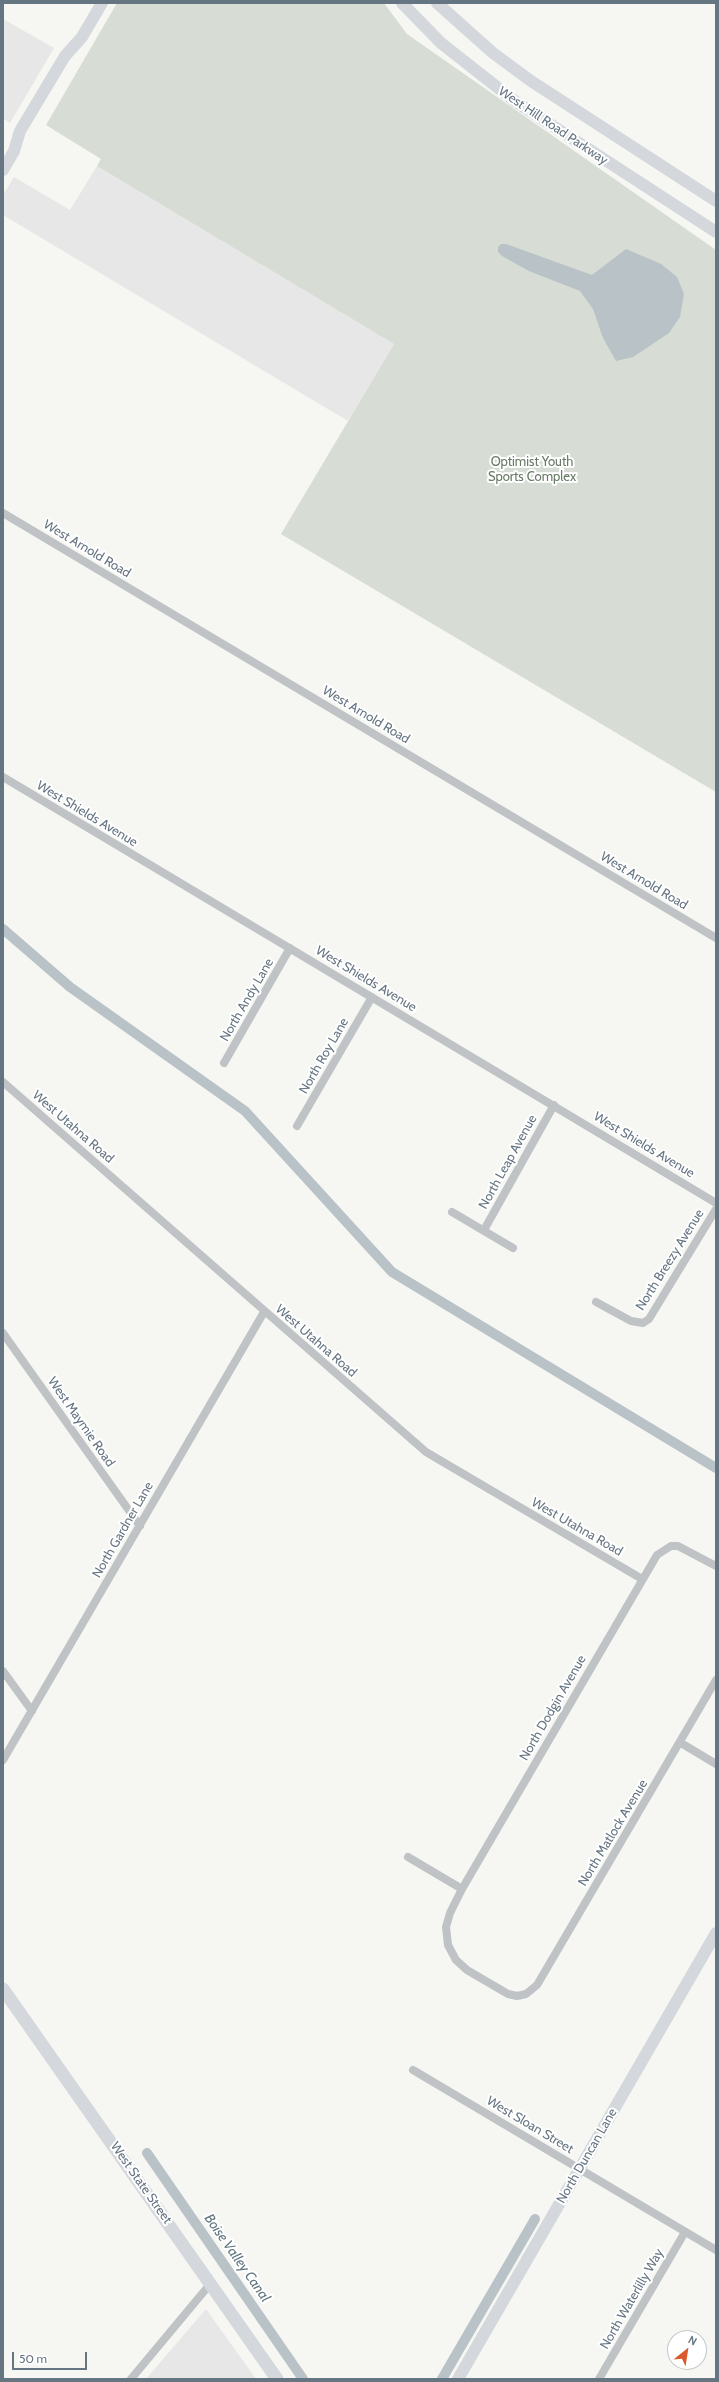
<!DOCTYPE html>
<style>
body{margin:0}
#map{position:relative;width:719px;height:2382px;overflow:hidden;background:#f6f6f2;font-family:Cabin,sans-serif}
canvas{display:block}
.frame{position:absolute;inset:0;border:4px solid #667582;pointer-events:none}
.north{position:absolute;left:667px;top:2330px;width:40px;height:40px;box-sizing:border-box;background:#fff;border:1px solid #c2c8cd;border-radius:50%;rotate:30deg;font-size:11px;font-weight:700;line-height:16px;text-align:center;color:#667582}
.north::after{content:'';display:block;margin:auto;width:14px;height:18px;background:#da5a2e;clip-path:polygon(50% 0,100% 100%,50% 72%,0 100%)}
.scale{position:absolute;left:12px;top:2352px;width:75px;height:18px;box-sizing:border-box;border:2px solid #667582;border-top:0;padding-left:5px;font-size:12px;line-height:14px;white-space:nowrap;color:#667582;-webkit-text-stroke:3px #fff;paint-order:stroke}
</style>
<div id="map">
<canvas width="719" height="2382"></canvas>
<div class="frame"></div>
<div class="north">N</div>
<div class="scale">50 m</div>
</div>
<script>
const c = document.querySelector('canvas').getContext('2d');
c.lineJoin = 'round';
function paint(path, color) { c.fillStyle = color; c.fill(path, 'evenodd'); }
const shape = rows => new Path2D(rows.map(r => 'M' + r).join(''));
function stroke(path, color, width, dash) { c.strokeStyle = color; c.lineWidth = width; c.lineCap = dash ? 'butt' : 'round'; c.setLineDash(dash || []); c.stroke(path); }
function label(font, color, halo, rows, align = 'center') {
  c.font = font + ' Cabin,sans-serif'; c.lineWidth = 4; c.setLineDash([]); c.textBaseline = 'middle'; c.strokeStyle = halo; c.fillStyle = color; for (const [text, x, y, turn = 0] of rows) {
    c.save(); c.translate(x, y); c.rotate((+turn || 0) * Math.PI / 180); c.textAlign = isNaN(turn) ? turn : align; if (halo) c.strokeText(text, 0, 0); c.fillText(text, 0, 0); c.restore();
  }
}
const built = shape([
 [3,19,54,48,10,123,3,118],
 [97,166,394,344,348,421,3,215,3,195,14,177,70,210],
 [206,2309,256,2379,146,2379]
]);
const green = shape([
 [117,3,384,3,407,34,716,250,716,792,281,534,394,344,97,166,101,159,46,125]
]);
const water = shape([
 [501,244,506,244,592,275,626,249,661,264,677,277,684,294,680,317,669,333,633,357,616,361,603,338,593,309,580,291,529,271,502,256,498,252,498,247]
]);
const canal = shape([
 [3,929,70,987,245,1111,392,1272,716,1468],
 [147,2153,303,2379],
 [442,2379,535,2219]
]);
const street = shape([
 [3,513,716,938],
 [3,777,716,1203],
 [224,1063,290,948],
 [3,1082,426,1452,642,1579],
 [297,1126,372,997],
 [452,1212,513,1248],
 [484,1230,554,1105],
 [596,1302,631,1321,643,1323,649,1319,716,1209],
 [3,1333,140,1526],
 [716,1566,678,1546,671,1546,657,1555,462,1889,450,1913,446,1927,448,1945,456,1960,467,1970,508,1994,517,1996,526,1994,537,1985,716,1680],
 [3,1671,32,1711],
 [681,1743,716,1764],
 [3,1760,264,1312],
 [408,1857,462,1889],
 [413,2070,716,2250],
 [131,2379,211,2283],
 [599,2379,685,2232]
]);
const secondary = shape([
 [402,3,441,43,516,102,716,232],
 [437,3,493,53,531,81,716,201],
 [3,170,14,151,20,131,65,56,82,37,102,3],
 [458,2379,716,1933]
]);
const primary = shape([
 [3,1989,277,2379]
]);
const streetNames = [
 ["West Hill Road Parkway",553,126,34],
 ["West Arnold Road",87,549,31],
 ["West Arnold Road",366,715,31],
 ["West Shields Avenue",87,814,31],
 ["West Arnold Road",644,881,31],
 ["West Shields Avenue",366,979,31],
 ["North Andy Lane",247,1000,-60],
 ["North Roy Lane",324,1056,-60],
 ["West Utahna Road",73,1127,41],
 ["West Shields Avenue",644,1145,31],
 ["North Leap Avenue",508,1162,-61],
 ["North Breezy Avenue",670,1260,-58],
 ["West Utahna Road",316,1341,41],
 ["West Maymie Road",81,1422,55],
 ["West Utahna Road",577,1527,30],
 ["North Gardner Lane",123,1530,-60],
 ["North Dodgin Avenue",553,1708,-60],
 ["North Matlock Avenue",613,1833,-59],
 ["West Sloan Street",530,2125,31],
 ["North Duncan Lane",587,2156,-60],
 ["West State Street",141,2183,55],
 ["North Waterlilly Way",632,2299,-60]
];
const parkNames = [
 ["Optimist Youth",532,462],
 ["Sports Complex",532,477]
];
const waterNames = [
 ["Boise Valley Canal",237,2258,55]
];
paint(built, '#e6e7e6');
paint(green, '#d7dcd4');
paint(water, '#b8c2c7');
stroke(canal, '#b8c2c7', 10);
stroke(street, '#bfc3c6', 8);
stroke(secondary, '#d4d8dc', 12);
stroke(primary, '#d4d8dc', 13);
label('13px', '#667582', '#fff', streetNames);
label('13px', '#687a65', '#fff', parkNames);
label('italic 14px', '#62777f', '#fff', waterNames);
</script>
